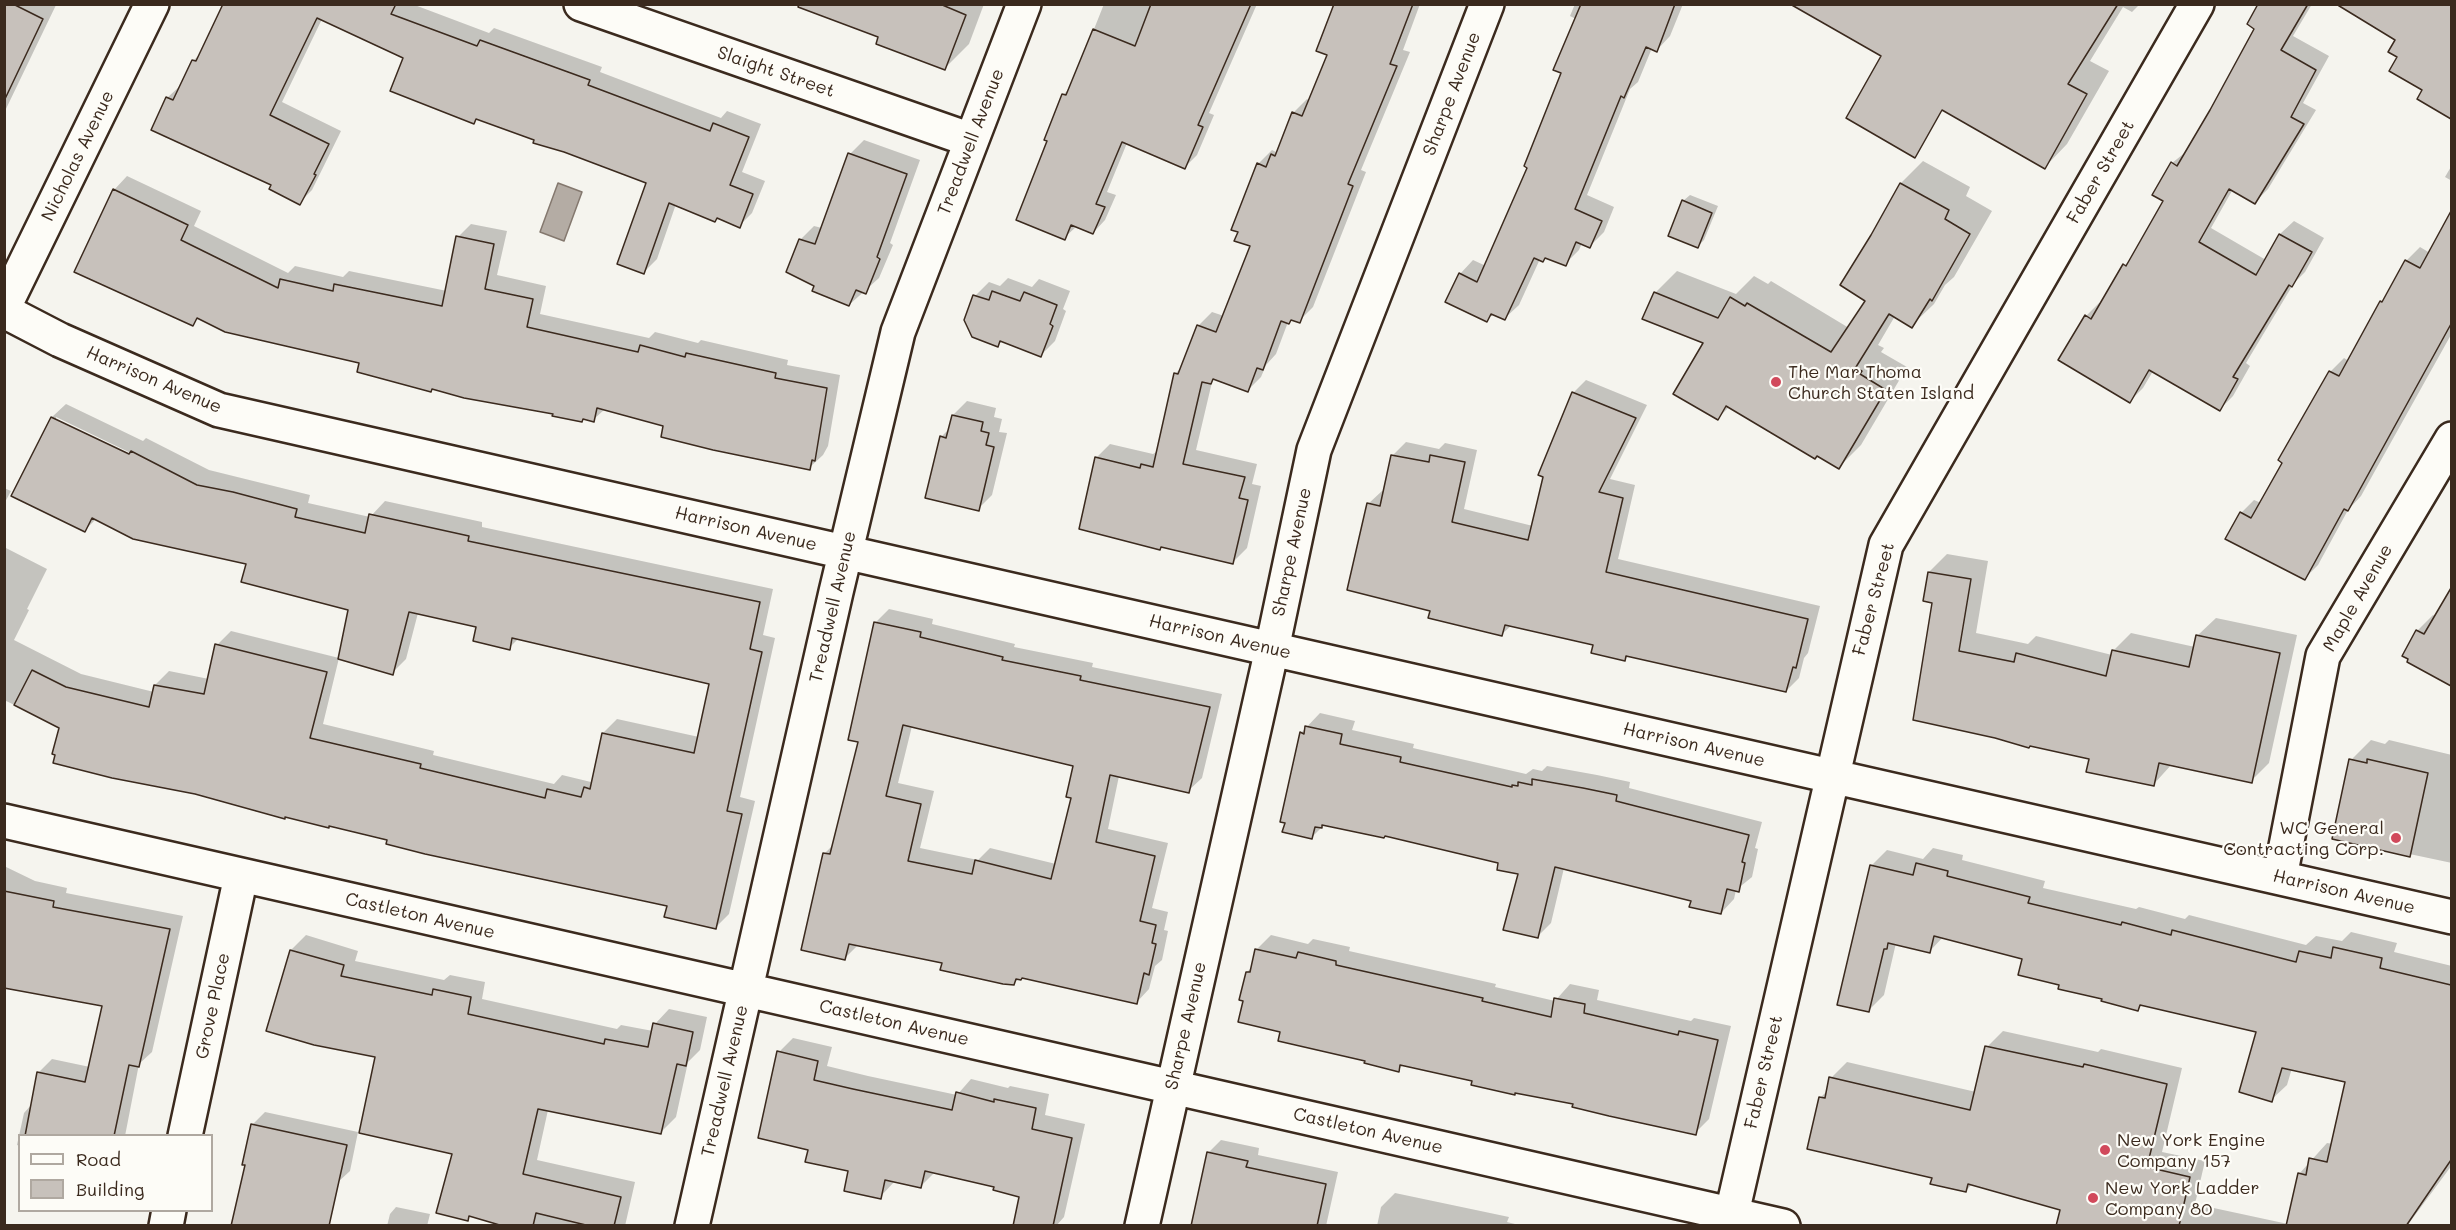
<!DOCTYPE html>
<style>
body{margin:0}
#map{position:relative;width:2456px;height:1230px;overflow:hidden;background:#f5f4ee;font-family:Mali,sans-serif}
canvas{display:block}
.frame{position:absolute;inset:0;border:6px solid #3b2a1e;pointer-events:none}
.legend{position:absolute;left:18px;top:1134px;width:195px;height:78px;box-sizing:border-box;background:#fdfcf7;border:2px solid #afa8a0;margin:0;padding:8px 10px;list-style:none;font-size:18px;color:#3b2a1e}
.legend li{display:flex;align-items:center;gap:12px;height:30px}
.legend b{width:30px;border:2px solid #afa8a0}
</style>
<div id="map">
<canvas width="2456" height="1230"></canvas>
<div class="frame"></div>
<ul class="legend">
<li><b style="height:8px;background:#fdfcf7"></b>Road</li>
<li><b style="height:16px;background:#c7c1bb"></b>Building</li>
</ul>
</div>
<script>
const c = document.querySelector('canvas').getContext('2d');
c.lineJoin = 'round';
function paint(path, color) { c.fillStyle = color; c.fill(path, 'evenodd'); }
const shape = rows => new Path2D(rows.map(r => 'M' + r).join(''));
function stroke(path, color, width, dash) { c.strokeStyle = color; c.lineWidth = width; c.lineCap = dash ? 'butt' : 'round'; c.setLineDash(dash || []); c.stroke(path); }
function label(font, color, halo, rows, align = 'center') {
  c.font = font + ' Mali,sans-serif'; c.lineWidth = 4.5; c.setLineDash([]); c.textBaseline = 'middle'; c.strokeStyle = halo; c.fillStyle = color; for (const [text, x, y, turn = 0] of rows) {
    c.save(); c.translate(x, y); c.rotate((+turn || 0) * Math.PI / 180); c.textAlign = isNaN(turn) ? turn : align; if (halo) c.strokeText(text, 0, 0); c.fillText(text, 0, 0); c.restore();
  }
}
const water = shape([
 [558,183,582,192,564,241,540,232,558,183]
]);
const shadow = shape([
 [4,4,56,5,4,113],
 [224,4,412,4,489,33,494,28,602,67,600,72,721,118,727,111,761,124,742,172,765,181,752,213,739,226,718,217,715,220,676,204,657,259,644,272,648,182,478,118,474,122,405,57,322,19,282,102,341,131,312,190,299,203,167,98,181,85,193,61,201,53],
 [810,4,984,4,969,44,944,69],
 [1104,4,1257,4,1209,113,1214,115,1197,155,1185,167,1127,143,1107,192,1116,195,1105,220,1093,233,1077,226,1064,238,1049,140,1063,95,1071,87],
 [1329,4,1420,4,1403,50,1410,52,1361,170,1366,172,1313,307,1299,321,1292,319,1288,322,1276,354,1266,365,1261,377,1248,390,1215,378,1212,382,1196,450,1257,464,1252,484,1261,486,1247,548,1233,562,1096,458,1110,444,1153,454,1158,451,1175,374,1183,366,1198,326,1212,312,1224,316,1252,246,1258,164,1272,150,1276,152,1279,148,1293,113,1307,99,1310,101,1329,55,1334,8],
 [1575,4,1683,4,1670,36,1657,50,1652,48,1638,82,1630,89,1587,195,1614,207,1604,232,1590,246,1582,243,1579,250,1565,264,1547,257,1543,261,1540,259,1519,305,1505,318,1494,313,1487,320,1460,274,1473,260,1486,266,1529,167,1563,72,1576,19,1570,16],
 [2032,4,2140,4,2132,12,2123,7,2090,61,2109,71,2067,144,2045,167],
 [2260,4,2312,4,2293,36,2329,56,2303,103,2316,110,2268,189,2255,202,2233,189,2211,228,2266,260,2280,234,2294,221,2324,238,2305,272,2294,283,2246,363,2250,366,2233,396,2220,409,2153,371,2143,388,2130,401,2086,316,2099,303,2102,304,2125,265,2134,255,2165,201,2172,163,2187,151,2256,28],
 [2335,4,2452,4,2452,117,2419,99,2425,90,2399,57,2397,40],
 [864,140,920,160,890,243,893,245,879,278,849,305,816,285,800,240,814,226,822,228,850,154],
 [1923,161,1970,187,1966,196,1992,211,1954,277,1945,285,1934,304,1911,326,1895,316,1878,345,1884,348,1881,352,1907,367,1861,445,1839,467,1730,406,1718,418,1705,342,1655,293,1677,271,1736,294,1754,276,1768,284,1771,281,1849,328,1867,301,1873,235,1901,183],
 [2452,165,2452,181,2445,177],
 [127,176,201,211,194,226,288,273,295,266,343,277,349,271,447,291,458,237,471,224,507,231,497,275,546,286,540,314,649,338,655,332,698,343,701,340,788,360,787,365,840,375,828,446,823,455,809,468,605,409,593,420,433,388,431,390,361,362,199,317,193,324,114,190],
 [1690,195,1718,206,1704,240,1698,246,1683,201],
 [2452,214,2452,333,2361,496,2348,510,2318,565,2305,578,2299,575,2297,576,2227,539,2241,513,2254,500,2261,503,2330,372,2344,358,2349,361,2381,302,2389,294,2406,261,2420,247,2430,253],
 [1008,278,1032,287,1039,279,1070,291,1063,309,1066,311,1055,341,1041,355,1002,341,998,345,975,296,989,282,1000,286],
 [1586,380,1647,405,1610,479,1635,485,1618,559,1820,606,1808,653,1804,658,1799,678,1786,691,1629,655,1625,660,1594,644,1512,625,1502,634,1432,610,1368,504,1382,491,1385,492,1393,455,1406,442,1439,449,1445,443,1477,450,1464,509,1533,526,1573,393],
 [967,401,996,408,994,417,1002,419,999,432,1007,433,992,495,978,509,941,437,950,428,953,415],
 [66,404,143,441,146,438,209,470,310,495,308,503,370,517,385,501,482,522,482,527,773,589,763,635,775,638,740,797,755,801,729,914,715,928,669,905,389,839,61,727,4,700,4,547,47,569,27,609,29,610,14,640,81,674,154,692,155,685,169,671,209,679,217,645,231,631,339,658,350,609,248,562,96,519,84,531,13,496,52,417],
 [56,417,137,456,136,459,56,420],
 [418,613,478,626,509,648,519,638,711,683,699,737,617,719,603,733,593,780,591,782,562,775,554,784,433,755,434,751,323,724,339,658,392,673,406,659],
 [4,488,11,491,4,504],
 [1947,554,1988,561,1976,633,2028,644,2036,636,2112,655,2113,651,2131,633,2195,647,2198,635,2216,618,2297,635,2269,763,2251,781,2172,764,2153,785,2090,758,1996,736,1934,602,1929,572],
 [2452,591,2452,681,2449,683,2417,631,2433,615,2436,617],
 [889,609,933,619,932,624,1015,644,1014,647,1093,663,1092,667,1222,694,1202,778,1188,791,1119,776,1108,829,1168,843,1152,908,1168,912,1164,930,1168,931,1162,960,1155,966,1149,989,1136,1003,1023,977,1013,983,944,961,858,945,845,958,824,854,835,843,860,741,875,623],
 [912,726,1075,765,1073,797,1056,864,990,848,978,860,920,848,934,791,898,783],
 [1320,713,1355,721,1352,730,1414,744,1413,748,1526,774,1533,769,1542,771,1547,766,1597,775,1630,782,1629,788,1762,822,1755,848,1758,849,1752,877,1736,890,1734,899,1721,913,1693,899,1564,868,1551,923,1537,937,1520,872,1500,862,1386,835,1325,824,1312,837,1301,733],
 [2371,740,2385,744,2389,740,2452,755,2452,863,2334,838,2351,760],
 [1933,848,1963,855,1962,860,2045,881,2043,888,2136,909,2139,907,2185,919,2189,915,2306,945,2316,936,2342,941,2351,932,2397,943,2394,952,2452,966,2452,1165,2407,1226,2058,1226,2062,1209,1972,1184,1966,1191,1933,1177,1821,1097,1828,1090,1831,1078,1847,1062,1976,1092,1987,1047,2003,1031,2098,1052,2101,1049,2182,1068,2162,1152,2205,1161,2195,1204,2288,1224,2299,1174,2327,1143,2333,1144,2347,1080,2292,1068,2287,1085,2271,1100,2258,1031,2143,1004,2138,1009,2061,984,2024,958,1943,937,1930,951,1896,943,1884,995,1868,1011,1871,866,1887,850,1923,859],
 [4,866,35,881,67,888,66,893,183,916,152,1052,139,1064,125,1136,20,1136,20,1146,17,1145,24,1113,32,1104,38,1073,52,1059,90,1067,104,1005,4,986],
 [306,935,358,951,355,961,444,980,450,975,485,982,482,999,617,1029,621,1025,653,1031,655,1024,669,1009,707,1017,700,1050,688,1062,676,1117,661,1132,548,1110,537,1160,635,1182,625,1226,509,1226,471,1215,467,1220,454,1152,291,950],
 [1271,935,1308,944,1313,939,1350,947,1349,951,1496,984,1495,987,1555,1001,1570,984,1599,990,1597,1000,1691,1021,1694,1018,1731,1026,1709,1119,1695,1133,1404,1064,1398,1070,1282,1030,1245,1000,1247,972,1252,967,1257,949],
 [793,1038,832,1047,827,1066,868,1076,957,1095,971,1079,1008,1088,1010,1086,1049,1094,1045,1115,1085,1124,1064,1217,1056,1226,1025,1226,1021,1196,996,1186,935,1172,921,1186,895,1181,880,1197,850,1170,810,1149,779,1052],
 [265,1112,358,1132,350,1171,337,1183,247,1164,252,1125],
 [1221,1140,1259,1148,1258,1155,1338,1172,1326,1226,1192,1226,1209,1152],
 [1395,1193,1509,1217,1507,1222,1523,1226,1377,1226,1381,1207],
 [396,1207,430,1214,427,1226,387,1226,390,1214]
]);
const building = shape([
 [4,4,13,4,43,19,4,101,4,4],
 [223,4,396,4,391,14,477,46,480,40,590,80,588,85,710,131,713,123,749,137,730,185,753,194,740,228,717,218,715,222,669,203,644,274,617,264,646,183,564,152,533,143,534,140,476,119,474,124,390,91,403,58,317,18,270,115,329,144,314,174,316,175,300,205,269,189,271,185,151,130,166,97,173,100,192,60,196,61,223,4],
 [799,4,940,4,966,15,945,70,876,44,878,37,798,7,799,4],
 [1151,4,1251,4,1198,125,1203,127,1185,169,1122,142,1096,204,1105,207,1093,234,1071,225,1065,240,1016,220,1047,141,1044,140,1062,94,1066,95,1093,29,1135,46,1151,4],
 [1334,4,1413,4,1390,64,1397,66,1348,184,1353,186,1300,323,1291,320,1289,324,1281,321,1263,370,1257,368,1248,392,1213,379,1211,384,1202,382,1183,464,1245,477,1239,498,1248,500,1233,564,1161,547,1160,550,1079,529,1095,457,1140,468,1141,464,1153,467,1174,373,1178,374,1197,325,1216,332,1250,246,1234,241,1238,232,1231,230,1257,163,1266,167,1271,154,1275,156,1292,112,1302,116,1327,55,1316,51,1334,4],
 [1581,4,1675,4,1657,52,1646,47,1624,98,1621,96,1575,209,1602,221,1590,248,1576,242,1566,266,1545,258,1543,262,1534,258,1505,320,1491,314,1487,322,1445,302,1459,273,1477,282,1527,168,1524,166,1561,73,1553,70,1581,4],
 [1790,4,2118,4,2068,84,2087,94,2045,169,1942,110,1915,158,1846,118,1881,56,1790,4],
 [2258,4,2308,4,2281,50,2316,70,2291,117,2304,124,2255,204,2229,189,2199,242,2256,275,2279,234,2312,252,2292,287,2289,285,2233,377,2238,379,2220,411,2149,370,2130,403,2058,360,2085,315,2091,319,2123,264,2126,266,2163,201,2152,195,2171,162,2177,166,2210,110,2254,29,2247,24,2258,4],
 [2336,4,2451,4,2451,119,2417,99,2422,90,2389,71,2397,57,2388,52,2395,40,2336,4],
 [848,153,907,174,877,257,880,259,866,294,856,290,849,306,812,291,814,286,786,272,799,239,815,244,848,153],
 [1900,183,1949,210,1945,219,1970,234,1932,301,1930,299,1912,328,1889,314,1856,367,1862,371,1860,374,1886,390,1839,469,1817,456,1815,459,1726,406,1718,420,1673,394,1703,343,1642,319,1654,292,1718,318,1730,297,1745,306,1747,303,1831,352,1865,301,1840,285,1871,235,1900,183],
 [113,189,188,225,181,240,278,288,280,279,333,291,334,284,442,306,456,236,494,244,485,289,533,299,527,327,638,352,640,345,685,357,686,353,776,373,775,378,827,388,815,461,812,460,810,470,713,450,661,437,663,426,597,408,594,422,583,419,582,422,552,416,553,414,464,398,432,389,431,392,357,372,359,363,225,332,197,318,193,326,74,272,113,189],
 [1682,200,1712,213,1698,248,1668,236,1682,200],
 [2451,211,2451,324,2348,511,2344,509,2305,580,2225,539,2240,512,2251,518,2282,463,2278,460,2329,371,2339,376,2380,301,2382,302,2405,260,2420,268,2451,211],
 [992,291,1020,301,1024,292,1057,305,1050,324,1053,326,1041,357,1000,341,998,347,972,337,964,320,973,295,989,300,992,291],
 [1572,392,1636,418,1599,492,1623,498,1606,572,1808,619,1796,668,1793,667,1786,692,1626,656,1625,661,1591,653,1593,645,1505,625,1502,636,1428,618,1430,611,1347,590,1367,503,1380,506,1391,455,1429,462,1430,455,1465,462,1452,522,1528,540,1543,477,1538,475,1572,392],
 [952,415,983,422,981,431,989,433,986,445,994,447,979,511,925,498,940,436,946,438,952,415],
 [51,417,129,454,131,451,197,485,233,492,297,509,295,517,365,533,369,514,469,536,468,541,760,602,750,649,762,652,727,811,742,814,716,929,664,917,667,906,425,854,386,844,387,840,329,826,329,828,285,817,285,819,195,794,112,778,53,763,55,755,52,754,59,728,14,705,32,670,66,687,149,707,154,685,204,694,215,644,327,672,310,738,421,764,420,768,545,798,547,789,581,797,584,787,590,789,602,733,694,753,709,684,512,638,510,650,473,641,476,627,409,612,393,675,338,659,348,610,241,582,246,564,133,539,92,518,85,532,11,496,51,417],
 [1928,572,1971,579,1959,651,2014,662,2016,653,2106,676,2112,650,2189,667,2196,635,2280,653,2252,783,2159,763,2154,786,2086,772,2089,759,2030,746,2029,748,1995,738,1913,720,1932,603,1923,601,1928,572],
 [2451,588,2451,686,2407,662,2408,659,2402,656,2416,630,2424,634,2451,588],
 [874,622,921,632,920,637,1003,657,1002,660,1081,676,1080,680,1210,707,1189,793,1110,775,1096,842,1155,856,1140,921,1156,925,1152,943,1156,944,1149,975,1144,973,1137,1004,1022,978,1021,980,1016,979,1014,985,1003,984,940,970,942,963,849,944,845,960,801,950,823,853,830,854,858,742,848,740,874,622],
 [903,725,1073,766,1066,797,1071,798,1051,879,975,860,972,874,908,861,921,804,886,796,903,725],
 [1305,726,1342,734,1340,744,1401,757,1400,762,1512,787,1512,785,1518,786,1518,782,1532,785,1532,779,1583,788,1617,795,1616,801,1749,835,1742,862,1745,863,1739,892,1727,889,1721,914,1689,907,1691,901,1555,867,1538,938,1503,930,1518,874,1497,870,1498,863,1385,836,1384,838,1322,825,1322,828,1315,827,1312,839,1282,832,1285,823,1280,822,1300,732,1304,734,1305,726],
 [2349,759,2367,763,2367,759,2428,773,2410,857,2332,839,2349,759],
 [1916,863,1948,871,1947,876,2030,897,2028,903,2121,925,2122,922,2171,935,2172,930,2296,962,2299,951,2331,958,2333,947,2382,958,2380,968,2451,985,2451,1160,2406,1226,2286,1226,2298,1173,2306,1175,2309,1158,2327,1162,2345,1082,2282,1068,2272,1102,2239,1092,2256,1032,2140,1005,2138,1011,2101,1001,2102,999,2058,989,2059,985,2018,975,2022,959,1934,936,1930,953,1888,943,1887,949,1884,949,1869,1012,1837,1005,1870,865,1913,875,1916,863],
 [4,891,54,901,53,907,170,929,139,1067,129,1065,114,1136,25,1136,37,1072,85,1082,102,1006,4,988,4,891],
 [1255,949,1296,958,1298,952,1336,961,1336,965,1483,998,1482,1001,1551,1017,1554,998,1585,1004,1584,1013,1678,1035,1679,1031,1718,1040,1696,1135,1609,1116,1572,1107,1573,1104,1515,1093,1515,1095,1471,1085,1472,1081,1400,1065,1399,1072,1364,1063,1365,1061,1278,1041,1280,1032,1238,1022,1243,1001,1239,1000,1246,972,1250,972,1255,949],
 [290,950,344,965,341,976,432,995,433,989,471,997,468,1014,604,1044,605,1039,648,1047,653,1023,693,1032,686,1066,677,1064,661,1134,538,1109,523,1174,621,1197,614,1226,590,1226,536,1213,533,1226,503,1226,469,1216,468,1221,436,1213,452,1154,359,1133,375,1057,314,1045,266,1031,290,950],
 [1985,1046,2083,1067,2084,1064,2167,1084,2147,1167,2190,1177,2179,1226,2056,1226,2060,1210,1968,1184,1966,1192,1930,1184,1932,1178,1807,1149,1819,1097,1825,1098,1829,1077,1970,1110,1985,1046],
 [777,1051,818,1061,814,1080,853,1089,952,1110,956,1092,994,1102,994,1099,1036,1108,1032,1129,1072,1138,1053,1226,1013,1226,1019,1197,993,1190,994,1187,925,1171,921,1188,885,1180,881,1199,844,1191,848,1171,805,1162,808,1150,758,1138,777,1051],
 [251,1124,347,1145,329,1226,231,1226,245,1165,242,1165,251,1124],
 [1207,1152,1248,1161,1246,1167,1326,1184,1317,1226,1191,1226,1207,1152]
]);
const street = shape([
 [581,4,971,140],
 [4,307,152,4],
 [4,311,60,340,219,410,2452,917],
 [4,821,1783,1226],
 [2280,877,2323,656,2452,439],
 [185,1136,241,876],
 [166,1226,169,1210],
 [692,1226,836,592,898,332,1024,4],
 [1142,1226,1272,649,1314,450,1487,4],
 [1729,1226,1886,545,2197,4]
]);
const markers = [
 [1776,382,6,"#d1495b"],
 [2396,838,6,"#d1495b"],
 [2105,1150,6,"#d1495b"],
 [2093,1198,6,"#d1495b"]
];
const streetNames = [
 ["Slaight Street",776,72,19],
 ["Sharpe Avenue",1452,94,-69],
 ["Treadwell Avenue",971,142,-69],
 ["Nicholas Avenue",78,156,-64],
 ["Faber Street",2101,172,-60],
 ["Harrison Avenue",154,380,23],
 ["Harrison Avenue",746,529,13],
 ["Sharpe Avenue",1292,552,-78],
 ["Maple Avenue",2358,598,-60],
 ["Faber Street",1874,599,-75],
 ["Treadwell Avenue",833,607,-77],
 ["Harrison Avenue",1220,637,13],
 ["Harrison Avenue",1694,745,13],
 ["Harrison Avenue",2344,892,13],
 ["Castleton Avenue",420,916,13],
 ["Grove Place",213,1006,-78],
 ["Castleton Avenue",894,1023,13],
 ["Sharpe Avenue",1186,1026,-77],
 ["Faber Street",1764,1072,-77],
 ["Treadwell Avenue",725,1081,-77],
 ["Castleton Avenue",1368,1131,13]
];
const poiNames = [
 ["The Mar Thoma",1788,372],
 ["Church Staten Island",1788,393],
 ["WC General",2384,828,"right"],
 ["Contracting Corp.",2384,849,"right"],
 ["New York Engine",2117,1140],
 ["Company 157",2117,1161],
 ["New York Ladder",2105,1188],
 ["Company 80",2105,1209]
];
paint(water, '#b4aca4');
stroke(water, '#84786e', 1.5);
paint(shadow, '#0003');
paint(building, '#c7c1bb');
stroke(building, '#3b2a1e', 1.5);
stroke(street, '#3b2a1e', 38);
stroke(street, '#fdfcf7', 33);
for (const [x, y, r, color] of markers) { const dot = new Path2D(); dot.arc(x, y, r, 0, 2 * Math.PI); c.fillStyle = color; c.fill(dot); stroke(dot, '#fdfcf7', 2); }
label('18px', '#3b2a1e', '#fdfcf7', streetNames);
label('18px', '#3b2a1e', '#fdfcf7', poiNames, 'left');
</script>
